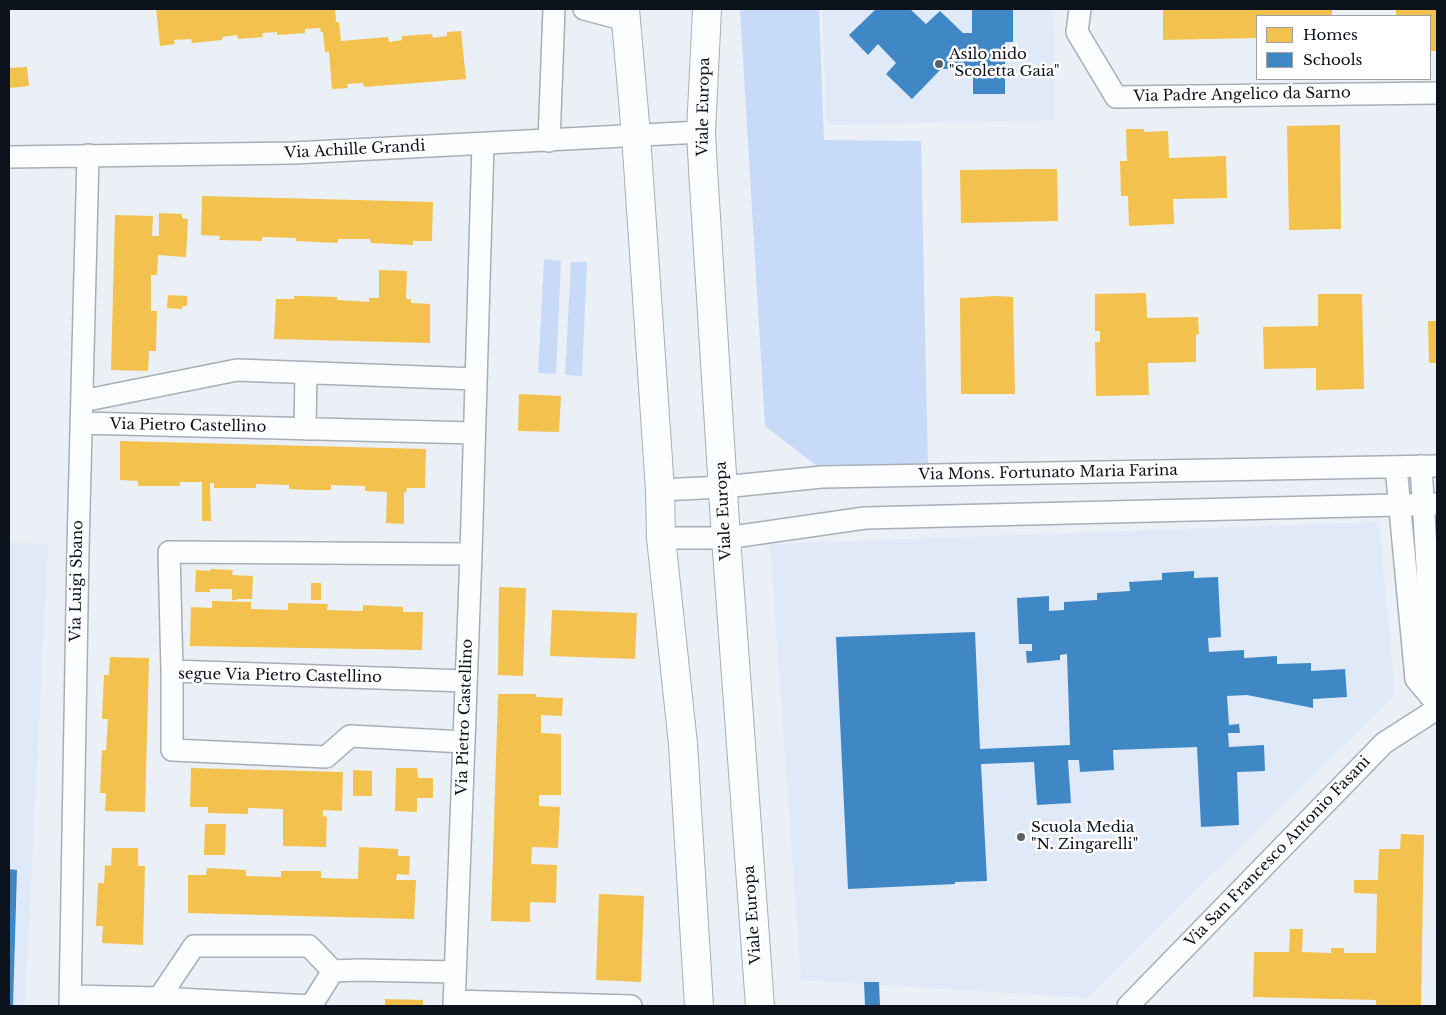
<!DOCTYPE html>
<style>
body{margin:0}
#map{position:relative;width:1446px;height:1015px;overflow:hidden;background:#ebf0f6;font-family:"Libre Baskerville",serif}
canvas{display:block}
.frame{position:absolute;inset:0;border:10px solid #0c121c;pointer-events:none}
.legend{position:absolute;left:1256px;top:15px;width:175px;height:65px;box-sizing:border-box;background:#fff;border:1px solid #9ea0a4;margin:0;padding:6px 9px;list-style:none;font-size:15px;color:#0c121c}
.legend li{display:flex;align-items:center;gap:10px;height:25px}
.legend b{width:25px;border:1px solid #9ea0a4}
</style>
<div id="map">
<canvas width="1446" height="1015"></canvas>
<div class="frame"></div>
<ul class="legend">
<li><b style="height:14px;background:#f2c14e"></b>Homes</li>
<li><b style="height:14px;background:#3f88c5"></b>Schools</li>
</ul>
</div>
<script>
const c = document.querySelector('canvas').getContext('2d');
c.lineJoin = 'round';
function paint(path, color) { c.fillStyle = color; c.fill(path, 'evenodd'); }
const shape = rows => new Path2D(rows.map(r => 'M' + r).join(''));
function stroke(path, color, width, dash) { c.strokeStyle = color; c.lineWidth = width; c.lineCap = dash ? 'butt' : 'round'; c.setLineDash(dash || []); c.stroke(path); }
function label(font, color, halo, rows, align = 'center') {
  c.font = font + ' "Libre Baskerville",serif'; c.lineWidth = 5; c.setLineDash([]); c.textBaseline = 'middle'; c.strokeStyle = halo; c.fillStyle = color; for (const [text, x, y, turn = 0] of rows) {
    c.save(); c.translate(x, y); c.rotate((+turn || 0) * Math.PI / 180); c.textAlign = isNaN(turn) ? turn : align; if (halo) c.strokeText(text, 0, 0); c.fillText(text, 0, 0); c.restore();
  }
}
const built = shape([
 [822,9,1053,9,1055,120,827,125],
 [1379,522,1395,694,1088,998,801,980,770,544],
 [9,543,48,544,25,1006,9,1006]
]);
const green = shape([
 [740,9,819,9,824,140,921,141,928,467,818,467,765,426],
 [544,259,561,261,556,374,538,373],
 [571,262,587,262,582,376,565,375]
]);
const homes = shape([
 [156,9,335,9,336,22,339,22,341,41,388,37,389,42,402,40,402,36,432,34,433,38,447,36,447,32,461,31,466,79,364,87,363,83,347,84,348,88,332,89,329,52,325,52,323,32,321,32,320,28,305,29,305,33,277,35,277,32,262,33,263,37,238,39,237,35,222,37,222,40,192,43,191,39,174,40,175,44,160,46],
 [1163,9,1332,9,1332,16,1257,16,1257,38,1163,40],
 [1396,9,1437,9,1437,51,1430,51,1430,16,1396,16],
 [27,67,29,86,9,88,9,68],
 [1340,125,1341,229,1289,230,1287,126],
 [1126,129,1144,129,1144,132,1168,131,1169,158,1226,156,1227,198,1173,199,1174,224,1129,226,1128,196,1121,196,1120,161,1127,161],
 [1038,169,1057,169,1058,221,961,223,960,170],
 [202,196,433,202,432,241,413,241,413,245,371,243,370,239,338,239,338,243,296,241,296,238,262,237,262,241,219,240,220,236,201,235],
 [159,213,182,214,182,218,188,219,186,257,158,255,157,275,151,275,151,311,157,311,156,351,149,351,148,371,111,370,115,215,153,216,152,236,159,236],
 [379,270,407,271,406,299,411,299,411,303,430,304,430,343,274,339,276,299,294,299,294,296,302,296,337,297,337,300,369,302,369,298,379,298],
 [1146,293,1147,318,1198,317,1199,334,1196,335,1196,362,1148,363,1149,395,1096,396,1095,342,1100,342,1100,331,1095,331,1095,294],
 [1318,294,1362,294,1364,389,1316,390,1316,368,1264,369,1263,327,1318,326],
 [168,295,187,296,187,306,182,306,182,309,167,308],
 [996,296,1013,297,1015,394,961,394,960,298],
 [1428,321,1437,321,1437,363,1429,363],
 [519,394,561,396,559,432,518,431],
 [120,441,426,449,425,488,407,488,406,493,404,492,404,524,386,523,387,492,365,491,365,486,331,485,331,490,309,490,289,489,289,485,256,484,256,488,214,488,214,483,210,483,211,521,202,521,202,482,180,482,180,486,138,486,138,481,120,480],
 [211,569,233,570,232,575,253,576,252,599,237,599,237,600,232,600,232,589,210,589,210,592,195,592,196,570,210,571],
 [311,583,321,583,321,600,311,600],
 [499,587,526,588,523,676,498,675],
 [212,601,251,602,251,609,288,610,288,603,328,604,327,610,360,611,363,611,363,605,403,607,403,612,423,612,422,650,190,646,191,607,212,608],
 [552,610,637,613,635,659,550,656],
 [110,657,149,658,145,812,105,811,106,793,100,793,102,750,106,750,108,719,102,719,104,675,109,675],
 [498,694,536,694,536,697,563,698,562,716,541,715,541,733,561,734,561,795,539,795,539,806,560,807,558,848,532,847,531,864,557,865,556,903,530,902,530,922,491,921],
 [191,768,343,772,342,811,323,810,323,816,327,817,326,847,283,846,283,809,248,808,248,814,208,813,208,807,190,807],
 [396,768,417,768,418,778,433,778,433,798,417,798,417,812,395,811],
 [353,770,372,771,372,796,353,796],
 [205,824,226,824,225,855,204,855],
 [1401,834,1424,835,1421,1006,1376,1006,1376,1000,1253,997,1254,952,1289,952,1290,929,1303,929,1302,952,1331,953,1331,948,1344,948,1344,953,1376,953,1377,894,1354,893,1354,880,1378,880,1379,849,1400,849],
 [359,847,398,849,398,856,410,856,409,875,397,874,396,880,416,880,414,919,188,913,188,875,206,875,207,868,246,870,246,876,281,877,281,871,321,871,321,878,358,879],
 [112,848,138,848,138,866,145,866,143,945,102,943,103,926,96,926,98,883,104,883,105,865,111,866],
 [599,894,644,896,641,982,596,980],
 [385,999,423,1000,423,1006,385,1006]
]);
const schools = shape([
 [876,9,910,9,926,24,940,11,963,33,972,33,972,9,1013,9,1013,42,1005,42,1005,94,973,94,973,69,941,69,912,99,886,74,896,63,878,44,868,55,849,35],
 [1194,571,1194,578,1218,577,1221,637,1208,638,1209,652,1244,650,1244,658,1277,656,1277,664,1311,663,1311,671,1345,669,1347,697,1313,699,1313,708,1247,695,1227,696,1229,725,1239,724,1240,733,1228,733,1229,747,1264,745,1265,771,1237,772,1239,825,1201,827,1197,747,1113,750,1114,770,1080,772,1079,760,1068,760,1071,803,1037,805,1034,762,981,764,987,881,955,882,955,884,848,889,836,637,975,632,980,749,1070,745,1067,654,1060,655,1060,660,1027,663,1026,651,1032,651,1032,644,1019,644,1017,598,1049,596,1049,611,1064,610,1064,602,1097,600,1097,593,1130,591,1129,582,1162,580,1162,573],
 [9,869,17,870,13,1006,9,1006],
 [864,982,879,982,880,1005,865,1005]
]);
const street = shape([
 [584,9,626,20],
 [1080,9,1077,32,1116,97,1437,93],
 [549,141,554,9],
 [9,157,294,153,701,132],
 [82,401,237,370,476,379],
 [81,423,474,433],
 [305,429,306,373],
 [1421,466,1430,615,1437,682],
 [1396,467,1416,679,1437,704],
 [660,490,723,487,822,477,1437,466],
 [661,538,726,538,865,518,1437,504],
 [172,671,169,552,471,554],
 [464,742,350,736,326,757,172,750,172,671,466,681],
 [333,971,358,970,454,972],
 [71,996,159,998,311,1006,333,971],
 [159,998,194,946,309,946,333,971],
 [454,1001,631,1006],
 [70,1006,78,548,88,155],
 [454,1006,471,554,483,144],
 [1128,1006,1384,743,1437,709]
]);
const secondary = shape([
 [625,9,636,135,660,490,661,538,683,744,699,1006],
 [707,9,701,132,703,169,726,538,760,1006]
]);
const markers = [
 [939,64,5,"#5a6068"],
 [1021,837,5,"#5a6068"]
];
const poiNames = [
 ["Asilo nido",949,55],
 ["\"Scoletta Gaia\"",949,72],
 ["Scuola Media",1031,828],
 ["\"N. Zingarelli\"",1031,845]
];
const streetNames = [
 ["Via Padre Angelico da Sarno",1242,95,-1],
 ["Viale Europa",704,107,-89],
 ["Via Achille Grandi",355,150,-3],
 ["Via Pietro Castellino",188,426,1],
 ["Via Mons. Fortunato Maria Farina",1048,473,-1],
 ["Viale Europa",724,511,-93],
 ["Via Luigi Sbano",77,581,-89],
 ["segue Via Pietro Castellino",280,676,1],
 ["Via Pietro Castellino",465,717,-88],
 ["Via San Francesco Antonio Fasani",1278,852,-46],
 ["Viale Europa",753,915,-94]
];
paint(built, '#dfe9f8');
paint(green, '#c7dbf9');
paint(homes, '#f2c14e');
paint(schools, '#3f88c5');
stroke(street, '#a8aeb6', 24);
stroke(secondary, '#a8aeb6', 30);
stroke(street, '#fcfdfe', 21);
stroke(secondary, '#fcfdfe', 28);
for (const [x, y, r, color] of markers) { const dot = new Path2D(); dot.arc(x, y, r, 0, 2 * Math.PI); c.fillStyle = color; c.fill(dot); stroke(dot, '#fff', 2); }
label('15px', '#0c121c', '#fff', poiNames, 'left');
label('15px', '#0c121c', '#fff', streetNames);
</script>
